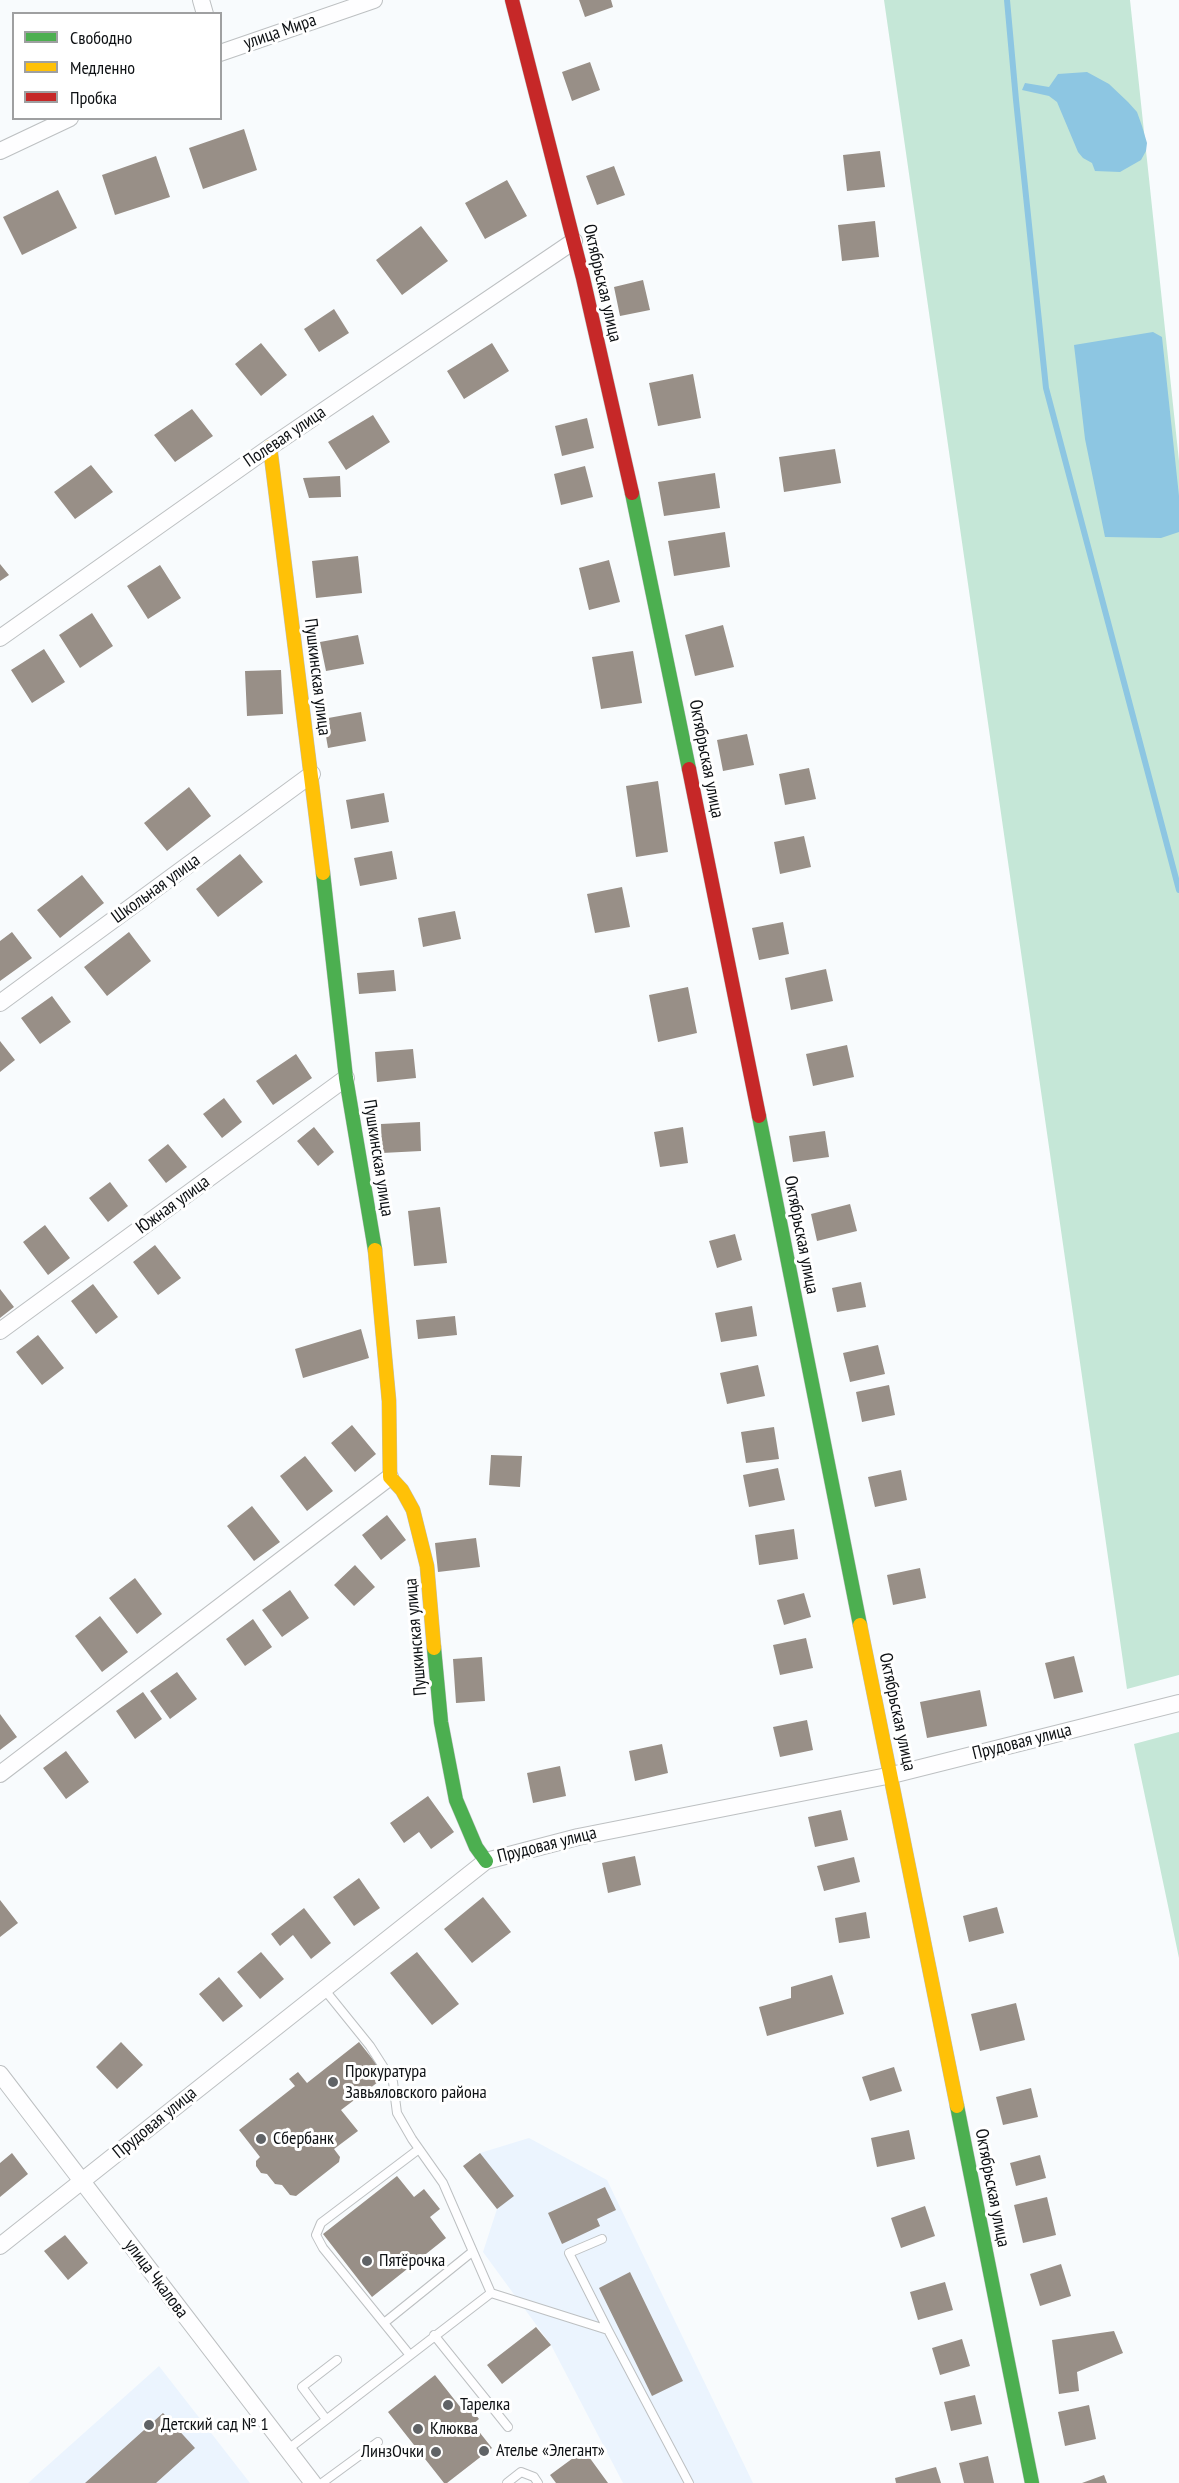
<!DOCTYPE html>
<meta charset="utf-8">
<style>
body{margin:0}
#map{position:relative;width:1179px;height:2483px;overflow:hidden;background:#f8fbfd;font-family:"PT Sans Narrow",sans-serif}
canvas{display:block}
.legend{position:absolute;left:12px;top:12px;width:210px;height:108px;box-sizing:border-box;background:#fff;border:2px solid #9fa0a1;margin:0;padding:8px 10px;list-style:none;font-size:18px;color:#0e1114}
.legend li{display:flex;align-items:center;gap:12px;height:30px}
.legend b{width:30px;border:2px solid #9fa0a1}
</style>
<div id="map">
<canvas width="1179" height="2483"></canvas>
<ul class="legend">
<li><b style="height:8px;background:#4caf50"></b>Свободно</li>
<li><b style="height:8px;background:#ffc107"></b>Медленно</li>
<li><b style="height:8px;background:#c62828"></b>Пробка</li>
</ul>
</div>
<script>
const c = document.querySelector('canvas').getContext('2d');
c.lineJoin = 'round';
function paint(path, color) { c.fillStyle = color; c.fill(path, 'evenodd'); }
const shape = rows => new Path2D(rows.map(r => 'M' + r).join(''));
function stroke(path, color, width, dash) { c.strokeStyle = color; c.lineWidth = width; c.lineCap = dash ? 'butt' : 'round'; c.setLineDash(dash || []); c.stroke(path); }
function label(font, color, halo, rows, align = 'center') {
  c.font = font + ' "PT Sans Narrow",sans-serif'; c.lineWidth = 6; c.setLineDash([]); c.textBaseline = 'middle'; c.strokeStyle = halo; c.fillStyle = color; for (const [text, x, y, turn = 0] of rows) {
    c.save(); c.translate(x, y); c.rotate((+turn || 0) * Math.PI / 180); c.textAlign = isNaN(turn) ? turn : align; if (halo) c.strokeText(text, 0, 0); c.fillText(text, 0, 0); c.restore();
  }
}
const built = shape([
 [529,2138,607,2180,753,2483,623,2483,551,2345,483,2252,497,2209,463,2166,480,2153],
 [159,2366,250,2483,28,2483]
]);
const green = shape([
 [884,0,1130,0,1179,461,1179,1675,1127,1689],
 [1179,1732,1179,1958,1134,1744]
]);
const water = shape([
 [1087,72,1109,84,1128,102,1137,112,1142,126,1147,143,1146,151,1141,160,1120,172,1095,171,1092,163,1083,158,1078,152,1057,102,1049,96,1022,90,1025,83,1049,87,1058,74],
 [1153,332,1162,337,1179,496,1179,532,1161,538,1105,537,1085,439,1074,345]
]);
const stream = shape([
 [1007,0,1016,100,1046,388,1179,890]
]);
const building = shape([
 [579,0,611,0,613,7,585,17],
 [590,62,600,90,572,101,562,72],
 [244,129,257,170,203,189,189,148],
 [880,151,885,187,847,191,843,155],
 [156,156,170,197,115,215,102,175],
 [614,166,625,195,597,205,586,176],
 [507,180,527,216,485,239,465,203],
 [58,190,77,228,22,255,3,217],
 [875,221,879,257,842,261,838,225],
 [421,226,448,261,402,295,376,260],
 [643,280,650,310,620,316,614,287],
 [334,309,349,333,319,352,304,329],
 [261,343,287,375,261,396,235,364],
 [492,343,509,371,464,399,447,371],
 [693,374,701,418,658,426,649,383],
 [192,409,213,436,175,462,154,435],
 [373,415,390,442,346,470,328,442],
 [587,418,594,448,562,456,555,426],
 [835,449,841,483,784,492,779,457],
 [91,465,113,492,75,519,54,492],
 [585,466,593,497,561,505,554,474],
 [715,473,720,508,664,516,658,482],
 [340,476,341,497,309,498,303,478],
 [725,532,730,567,674,576,668,541],
 [358,556,362,593,316,598,312,561],
 [609,560,620,602,589,610,579,568],
 [0,564,9,575,0,581],
 [160,565,181,598,148,619,127,586],
 [92,613,113,646,80,668,59,635],
 [723,625,734,667,695,676,685,635],
 [358,635,364,664,326,671,320,642],
 [44,649,65,682,32,703,11,670],
 [633,651,642,703,601,709,592,657],
 [281,670,283,714,247,716,245,671],
 [361,712,366,741,328,748,323,719],
 [747,734,754,765,723,771,717,740],
 [809,768,816,799,785,805,779,774],
 [658,781,668,852,636,857,626,786],
 [189,787,211,816,167,851,144,823],
 [384,793,389,822,351,829,346,800],
 [804,836,811,867,780,874,774,842],
 [392,851,397,879,360,886,354,858],
 [240,854,263,882,218,917,196,889],
 [82,875,104,903,60,938,37,910],
 [622,887,630,927,595,933,587,894],
 [455,911,461,939,423,947,418,918],
 [783,922,789,954,759,960,752,928],
 [12,932,32,958,0,981,0,941],
 [129,932,151,961,107,996,84,967],
 [826,969,833,1001,791,1010,785,978],
 [394,970,396,991,359,994,357,973],
 [688,987,697,1033,658,1042,649,995],
 [52,996,71,1022,40,1044,21,1018],
 [0,1041,15,1060,0,1072],
 [847,1045,854,1077,813,1086,806,1054],
 [413,1049,416,1078,377,1082,375,1052],
 [296,1054,312,1078,273,1105,256,1081],
 [224,1098,242,1122,222,1138,203,1114],
 [420,1122,421,1151,382,1153,381,1124],
 [314,1127,334,1152,318,1166,297,1141],
 [683,1127,688,1163,660,1167,654,1132],
 [825,1131,829,1157,793,1162,789,1136],
 [168,1144,187,1167,166,1183,148,1160],
 [110,1182,128,1206,108,1222,89,1198],
 [850,1204,857,1231,817,1241,811,1214],
 [440,1207,447,1263,414,1266,408,1211],
 [45,1225,70,1258,48,1275,23,1242],
 [735,1234,742,1260,717,1268,709,1241],
 [155,1245,181,1278,158,1295,133,1262],
 [861,1282,866,1307,837,1312,832,1288],
 [93,1284,118,1317,96,1334,71,1301],
 [0,1289,14,1307,0,1318],
 [752,1306,757,1336,721,1342,715,1313],
 [455,1316,457,1335,418,1339,416,1320],
 [361,1329,369,1358,303,1378,295,1349],
 [38,1335,64,1368,42,1385,16,1352],
 [878,1345,885,1374,850,1382,843,1353],
 [758,1365,765,1396,727,1404,720,1373],
 [889,1385,895,1415,862,1422,856,1392],
 [352,1425,376,1454,355,1472,331,1443],
 [774,1427,779,1459,746,1463,741,1432],
 [491,1455,522,1456,520,1487,489,1485],
 [305,1456,333,1491,307,1511,280,1476],
 [778,1468,785,1500,749,1507,743,1475],
 [901,1470,907,1500,875,1507,868,1477],
 [252,1506,280,1542,254,1561,227,1526],
 [387,1515,406,1540,381,1560,362,1535],
 [794,1529,798,1559,759,1565,755,1535],
 [476,1538,480,1567,438,1572,435,1543],
 [355,1565,375,1587,354,1606,334,1585],
 [920,1568,926,1598,893,1605,887,1575],
 [135,1578,162,1614,137,1634,109,1598],
 [290,1590,309,1618,282,1637,262,1610],
 [804,1593,811,1617,784,1625,777,1600],
 [100,1616,128,1652,102,1672,75,1636],
 [253,1619,272,1647,245,1666,226,1639],
 [806,1638,813,1668,780,1675,773,1645],
 [1074,1656,1083,1692,1054,1699,1045,1663],
 [482,1657,485,1701,456,1703,453,1659],
 [177,1672,197,1699,170,1719,150,1691],
 [980,1690,987,1726,927,1738,920,1702],
 [143,1692,162,1719,135,1739,116,1711],
 [0,1714,17,1737,0,1750],
 [807,1720,813,1750,780,1757,773,1727],
 [662,1744,668,1773,635,1781,629,1751],
 [66,1751,89,1782,66,1799,43,1768],
 [560,1766,566,1796,533,1803,527,1773],
 [428,1796,454,1832,431,1849,419,1832,404,1843,390,1823],
 [841,1810,848,1840,815,1847,808,1817],
 [635,1856,641,1885,608,1893,602,1863],
 [854,1857,860,1882,824,1891,817,1866],
 [359,1878,380,1908,354,1926,333,1897],
 [483,1897,511,1932,472,1963,444,1929],
 [0,1900,18,1923,0,1937],
 [997,1907,1004,1933,969,1942,963,1916],
 [304,1908,331,1943,311,1959,293,1935,280,1946,271,1934],
 [866,1912,870,1938,839,1943,835,1918],
 [261,1952,284,1979,260,1999,237,1972],
 [417,1952,459,2004,432,2025,390,1973],
 [832,1975,844,2014,767,2036,759,2007,791,1998,791,1987],
 [219,1977,243,2006,223,2022,199,1994],
 [1016,2003,1025,2040,980,2051,971,2014],
 [121,2042,143,2065,117,2089,96,2067],
 [359,2042,386,2076,341,2110,358,2131,334,2149,340,2157,339,2162,296,2196,290,2195,282,2185,275,2184,267,2174,261,2173,256,2166,256,2161,260,2157,239,2130,295,2086,289,2079,298,2072,307,2083],
 [894,2067,902,2091,870,2101,862,2077],
 [1031,2088,1038,2117,1003,2125,996,2097],
 [909,2130,915,2159,877,2167,871,2138],
 [12,2153,28,2174,0,2197,0,2163],
 [480,2153,514,2196,497,2209,463,2166],
 [1040,2155,1046,2178,1016,2186,1010,2163],
 [397,2176,414,2197,424,2189,440,2209,430,2217,446,2238,372,2297,323,2234],
 [605,2187,616,2210,597,2219,600,2226,562,2244,548,2213],
 [1047,2197,1056,2235,1023,2243,1014,2205],
 [925,2206,935,2236,901,2248,891,2218],
 [65,2235,88,2263,68,2280,44,2251],
 [1061,2264,1071,2296,1040,2306,1030,2274],
 [630,2272,683,2381,652,2396,599,2288],
 [945,2282,953,2310,918,2320,910,2292],
 [536,2327,551,2345,502,2384,487,2365],
 [1114,2331,1123,2353,1077,2372,1079,2391,1059,2394,1052,2340],
 [962,2339,970,2366,940,2375,932,2348],
 [435,2375,465,2413,471,2409,479,2419,473,2424,492,2448,447,2483,444,2483,388,2412],
 [975,2395,982,2424,951,2431,944,2402],
 [1089,2405,1096,2439,1065,2446,1058,2412],
 [163,2413,195,2448,156,2483,85,2483],
 [584,2450,608,2483,556,2483,550,2475],
 [988,2456,994,2483,964,2483,959,2463],
 [936,2467,941,2483,896,2483,895,2478],
 [1104,2475,1107,2483,1082,2483]
]);
const lane = shape([
 [324,1989,370,2046,393,2082,397,2113,412,2139,443,2183,491,2293],
 [602,2239,569,2253,608,2330],
 [384,2323,472,2252],
 [434,2335,508,2427],
 [409,2354,323,2248,316,2235,321,2223,419,2149],
 [326,2419,302,2387,337,2360],
 [287,2450,491,2293,608,2330,689,2483],
 [322,2483,378,2442],
 [507,2483,521,2472,534,2477,538,2483]
]);
const street = shape([
 [201,0,205,14],
 [220,53,374,0],
 [0,151,70,118],
 [0,638,270,447,574,241],
 [0,1003,312,774],
 [0,1331,346,1078],
 [0,1774,390,1477],
 [0,2074,313,2483],
 [0,2246,486,1861,578,1837,892,1775,1179,1703]
]);
const fast = shape([
 [632,493,689,769],
 [323,873,346,1078,375,1250],
 [759,1116,860,1625],
 [434,1648,441,1722,456,1800,476,1847,486,1861],
 [957,2106,1032,2483]
]);
const slow = shape([
 [270,447,323,873],
 [375,1250,389,1401,390,1477,402,1490,413,1510,427,1566,434,1648],
 [860,1625,957,2106]
]);
const jam = shape([
 [512,0,583,278,632,493],
 [689,769,759,1116]
]);
const markers = [
 [333,2082,6,"#606366"],
 [261,2139,6,"#606366"],
 [367,2261,6,"#606366"],
 [448,2405,6,"#606366"],
 [149,2425,6,"#606366"],
 [418,2429,6,"#606366"],
 [484,2451,6,"#606366"],
 [436,2452,6,"#606366"]
];
const streetNames = [
 ["улица Мира",280,32,-19],
 ["Октябрьская улица",602,283,77],
 ["Полевая улица",285,437,-34],
 ["Пушкинская улица",317,677,83],
 ["Октябрьская улица",706,759,79],
 ["Школьная улица",156,889,-36],
 ["Пушкинская улица",378,1158,81],
 ["Южная улица",173,1205,-36],
 ["Октябрьская улица",801,1235,79],
 ["Пушкинская улица",416,1637,-95],
 ["Октябрьская улица",897,1712,78],
 ["Прудовая улица",1022,1742,-14],
 ["Прудовая улица",547,1845,-14],
 ["Прудовая улица",155,2123,-39],
 ["Октябрьская улица",992,2188,79],
 ["улица Чкалова",156,2279,53]
];
const poiNames = [
 ["Прокуратура",345,2072],
 ["Завьяловского района",345,2093],
 ["Сбербанк",273,2139],
 ["Пятёрочка",379,2261],
 ["Тарелка",460,2405],
 ["Детский сад № 1",161,2425],
 ["Клюква",430,2429],
 ["Ателье «Элегант»",496,2451],
 ["ЛинзОчки",424,2452,"right"]
];
paint(built, '#ebf4fe');
paint(green, '#c5e7d7');
paint(water, '#8dc6e2');
stroke(stream, '#8dc6e2', 6);
paint(building, '#988f87');
stroke(lane, '#bdc0c2', 10);
stroke(street, '#bdc0c2', 18);
stroke(fast, '#bdc0c2', 15);
stroke(slow, '#bdc0c2', 15);
stroke(jam, '#bdc0c2', 15);
stroke(lane, '#fefeff', 8);
stroke(street, '#fefeff', 16);
stroke(fast, '#4caf50', 14);
stroke(slow, '#ffc107', 14);
stroke(jam, '#c62828', 14);
for (const [x, y, r, color] of markers) { const dot = new Path2D(); dot.arc(x, y, r, 0, 2 * Math.PI); c.fillStyle = color; c.fill(dot); stroke(dot, '#fff', 2); }
label('18px', '#0e1114', '#fff', streetNames);
label('18px', '#0e1114', '#fff', poiNames, 'left');
</script>
